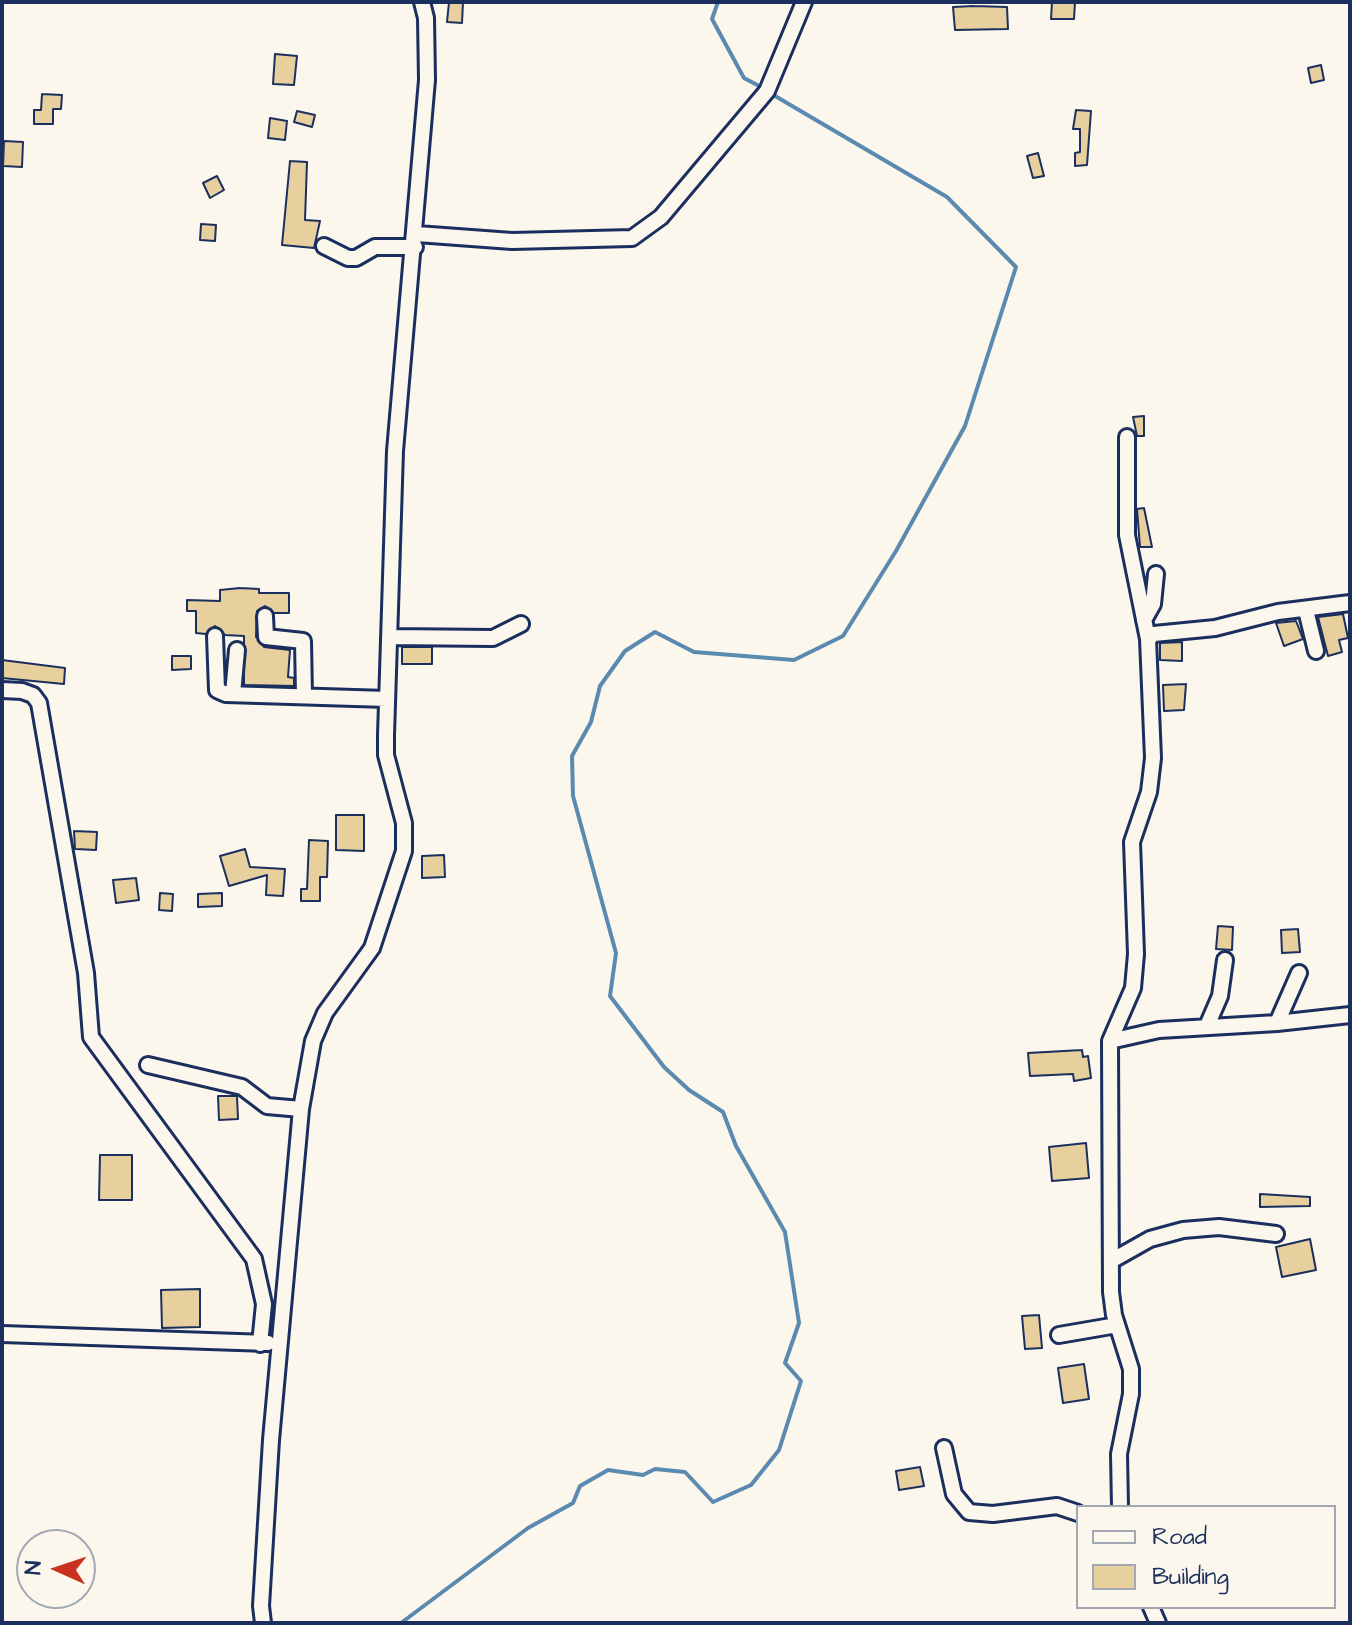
<!DOCTYPE html>
<style>
body{margin:0}
#map{position:relative;width:1352px;height:1625px;overflow:hidden;background:#fbf7ec;font-family:"Architects Daughter",sans-serif}
canvas{display:block}
.frame{position:absolute;inset:0;border:4px solid #1b2f5e;pointer-events:none}
.legend{position:absolute;left:1076px;top:1505px;width:260px;height:104px;box-sizing:border-box;background:#fbf7ec;border:2px solid #a1a7b3;margin:0;padding:10px 14px;list-style:none;font-size:24px;color:#1b2f5e}
.legend li{display:flex;align-items:center;gap:16px;height:40px}
.legend b{width:40px;border:2px solid #a1a7b3}
.north{position:absolute;left:16px;top:1529px;width:80px;height:80px;box-sizing:border-box;background:#fbf7ec;border:2px solid #a1a7b3;border-radius:50%;rotate:273deg;font-size:22px;font-weight:700;line-height:32px;text-align:center;color:#1b2f5e}
.north::after{content:'';display:block;margin:auto;width:28px;height:36px;background:#c8321e;clip-path:polygon(50% 0,100% 100%,50% 72%,0 100%)}
</style>
<div id="map">
<canvas width="1352" height="1625"></canvas>
<div class="frame"></div>
<ul class="legend">
<li><b style="height:10px;background:#fbf7ec"></b>Road</li>
<li><b style="height:22px;background:#e8d09e"></b>Building</li>
</ul>
<div class="north">N</div>
</div>
<script>
const c = document.querySelector('canvas').getContext('2d');
c.lineJoin = 'round';
const shape = rows => new Path2D(rows.map(r => 'M' + r).join(''));
function stroke(path, color, width, dash) { c.strokeStyle = color; c.lineWidth = width; c.lineCap = dash ? 'butt' : 'round'; c.setLineDash(dash || []); c.stroke(path); }
function paint(path, color) { c.fillStyle = color; c.fill(path, 'evenodd'); }
const stream = shape([
 [718,2,712,19,744,78,763,88],
 [401,1623,528,1528,573,1503,580,1486,608,1470,643,1475,655,1469,685,1472,713,1502,751,1485,779,1450,801,1381,785,1363,799,1323,785,1232,736,1146,723,1112,689,1090,664,1067,610,996,616,953,573,796,572,756,591,722,600,686,625,651,655,632,694,652,794,660,843,636,896,551,965,426,1016,267,947,197,770,93]
]);
const building = shape([
 [449,2,463,2,462,23,447,22,449,2],
 [1052,2,1075,2,1074,19,1051,19,1052,2],
 [974,6,1007,7,1008,29,955,30,953,7,974,6],
 [275,54,297,56,294,85,273,84,275,54],
 [1321,65,1324,80,1311,83,1308,68,1321,65],
 [42,94,62,95,61,109,53,109,53,124,34,124,34,110,41,110,42,94],
 [1076,110,1091,111,1087,165,1075,166,1075,153,1080,152,1080,129,1073,129,1076,110],
 [297,111,315,115,312,127,294,122,297,111],
 [270,118,287,121,285,140,268,138,270,118],
 [4,141,23,142,22,167,3,166,4,141],
 [1038,153,1044,176,1033,178,1027,156,1038,153],
 [290,161,307,162,305,220,320,221,314,248,282,245,290,161],
 [217,176,224,190,210,198,203,183,217,176],
 [201,224,216,225,215,241,200,240,201,224],
 [1144,416,1144,436,1137,436,1133,417,1144,416],
 [1144,508,1152,547,1140,547,1137,509,1144,508],
 [240,588,259,589,259,593,289,593,289,613,274,613,265,606,257,611,256,637,264,647,290,650,288,677,294,678,294,686,244,685,244,636,225,635,215,626,206,634,196,633,196,611,187,611,187,600,220,601,220,590,240,588],
 [1343,614,1348,638,1339,640,1342,652,1328,656,1318,617,1343,614],
 [1296,621,1303,639,1284,646,1276,623,1296,621],
 [1182,642,1182,661,1160,660,1160,643,1182,642],
 [402,647,432,647,432,664,402,664,402,647],
 [172,656,191,656,191,669,172,670,172,656],
 [2,660,65,668,64,684,2,678,2,660],
 [1186,684,1184,710,1164,711,1163,685,1186,684],
 [336,815,364,815,364,851,336,850,336,815],
 [74,831,97,832,96,850,75,849,74,831],
 [309,840,328,841,327,877,320,877,320,901,301,901,301,889,307,889,309,840],
 [245,849,250,867,285,869,283,896,266,895,267,875,229,886,220,856,245,849],
 [444,855,445,877,422,878,422,856,444,855],
 [136,878,139,900,116,903,113,880,136,878],
 [160,893,173,894,172,911,159,910,160,893],
 [222,893,222,906,198,907,198,894,222,893],
 [1218,926,1233,927,1232,950,1216,949,1218,926],
 [1298,929,1300,952,1282,953,1281,930,1298,929],
 [1082,1050,1083,1057,1088,1056,1091,1078,1074,1081,1073,1074,1030,1076,1028,1053,1082,1050],
 [218,1096,237,1096,238,1119,219,1120,218,1096],
 [1086,1143,1089,1178,1052,1181,1049,1147,1086,1143],
 [100,1155,132,1155,132,1200,99,1200,100,1155],
 [1260,1194,1310,1197,1310,1206,1260,1207,1260,1194],
 [1310,1239,1316,1270,1282,1277,1276,1247,1310,1239],
 [200,1289,200,1327,162,1328,161,1290,200,1289],
 [1039,1315,1042,1348,1025,1349,1022,1316,1039,1315],
 [1084,1364,1089,1399,1063,1403,1058,1368,1084,1364],
 [920,1467,924,1486,899,1490,896,1471,920,1467]
]);
const minor = shape([
 [417,234,512,241,632,238,661,217,767,91,804,2],
 [324,246,348,258,356,258,375,247,415,247],
 [1127,437,1127,535,1148,639],
 [1306,610,1316,651],
 [265,616,266,637,303,641,304,695],
 [1144,620,1153,604,1156,574],
 [215,636,217,690,226,694,387,699],
 [390,637,493,638,521,624],
 [2,690,22,691,33,695,39,703,86,973,91,1037,254,1259,264,1304,260,1344],
 [233,694,237,650],
 [1277,1023,1350,1015],
 [1207,1026,1220,996,1225,960],
 [1110,1041,1159,1030,1277,1023,1299,973],
 [148,1065,242,1087,267,1106,301,1109],
 [1111,1261,1150,1239,1183,1230,1219,1227,1276,1234],
 [2,1334,268,1343],
 [1059,1335,1117,1325],
 [944,1448,954,1494,969,1512,993,1514,1057,1506,1078,1513],
 [1120,1507,1119,1454,1131,1394,1131,1369,1114,1315,1111,1292,1110,1041,1133,988,1136,954,1132,842,1149,792,1153,758,1148,639,1154,634,1215,628,1278,612,1350,603],
 [1151,1607,1158,1623],
 [263,1623,261,1606,271,1440,301,1109,313,1041,325,1013,372,948,404,851,404,823,386,755,386,735,395,451,427,80,426,18,422,2]
]);
stroke(stream, '#5b8ab0', 4);
paint(building, '#e8d09e');
stroke(building, '#1b2f5e', 2);
stroke(minor, '#1b2f5e', 20);
stroke(minor, '#fbf7ec', 14);
</script>
